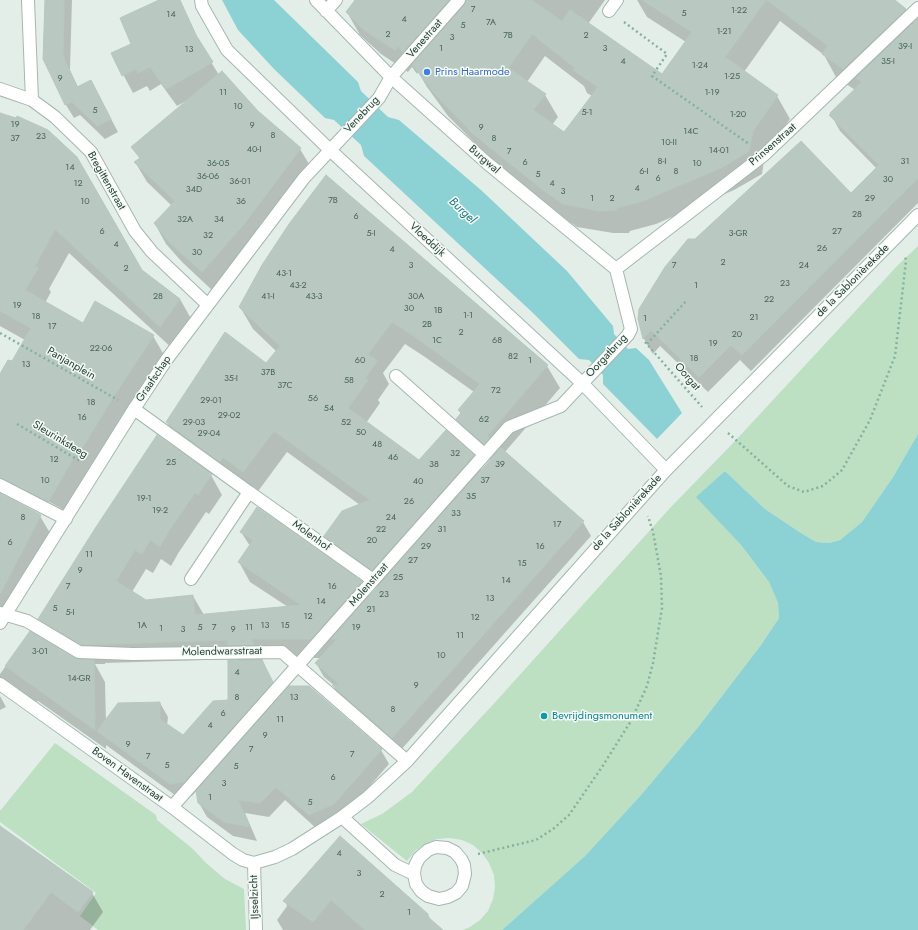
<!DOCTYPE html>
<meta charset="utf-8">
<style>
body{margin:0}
canvas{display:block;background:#e4eee9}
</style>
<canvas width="918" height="930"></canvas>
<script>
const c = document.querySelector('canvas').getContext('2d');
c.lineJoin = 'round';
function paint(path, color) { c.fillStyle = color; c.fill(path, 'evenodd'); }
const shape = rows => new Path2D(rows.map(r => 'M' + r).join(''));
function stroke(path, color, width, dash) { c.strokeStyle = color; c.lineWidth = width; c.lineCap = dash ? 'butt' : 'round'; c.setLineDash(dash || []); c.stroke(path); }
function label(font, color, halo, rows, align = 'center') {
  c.font = font + ' Jost,sans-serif'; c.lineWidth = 3; c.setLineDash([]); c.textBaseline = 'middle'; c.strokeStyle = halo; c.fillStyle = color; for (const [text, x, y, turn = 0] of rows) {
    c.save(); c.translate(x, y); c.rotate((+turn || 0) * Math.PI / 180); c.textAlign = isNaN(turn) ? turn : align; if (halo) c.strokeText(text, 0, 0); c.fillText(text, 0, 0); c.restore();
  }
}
const green = shape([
 [918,246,918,434,893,477,862,522,840,540,829,543,816,542,801,533,765,509,725,471,697,497,741,545,769,582,778,603,779,618,761,645,699,726,641,795,585,856,502,930,463,930,470,927,480,920,488,911,493,899,495,887,494,875,489,863,482,853,473,845,462,840,449,838,437,839,425,844,415,851,407,861,361,824,382,814,412,792,499,698,670,508,736,440,897,266],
 [55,743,156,815,157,820,193,849,206,863,225,879,244,889,246,930,98,930,80,916,96,893,0,822,0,811]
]);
const water = shape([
 [222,0,274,0,358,82,361,91,388,117,399,120,481,190,567,271,613,326,614,334,628,349,636,348,649,360,682,413,657,439,603,384,603,375,589,360,579,359,533,313,364,156,361,145,334,120,325,118,274,69,238,30],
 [918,434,918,930,502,930,585,856,641,795,699,726,761,645,779,618,778,603,769,582,741,545,696,497,725,471,765,509,801,533,816,542,829,543,840,540,862,522,893,477]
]);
const shadow = shape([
 [46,0,72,0,70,70,78,87,98,94,118,132,105,139,80,115,74,118,66,105,44,58],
 [162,0,179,0,203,49,219,75,257,112,300,149,312,169,214,292,182,262,166,244,155,224,172,206,147,182,135,162,140,159,133,147,188,100,177,106,161,84,150,91,147,86,133,93,112,54,132,44],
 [356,0,605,0,588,24,662,76,686,42,647,17,637,0,893,0,906,9,914,24,918,20,918,203,751,371,740,360,708,392,660,346,653,354,644,339,639,319,696,240,851,195,877,169,840,131,831,115,855,90,836,77,824,55,780,21,744,72,777,96,790,119,765,154,762,174,734,190,656,224,630,231,629,233,613,233,577,227,557,213,487,155,448,116,427,87,418,72,417,74,412,67,408,72,381,54,360,35,347,12],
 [545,56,584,86,587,93,592,96,564,133,552,125,558,117,545,95,527,82],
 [0,114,141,270,180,299,194,324,174,350,69,253,49,289,51,292,45,303,83,324,95,302,153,336,167,360,69,513,0,474,0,376,12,363,25,340,0,326],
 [262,265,547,366,560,388,505,452,583,522,591,536,400,751,341,699,333,686,335,686,324,677,316,663,321,658,262,658,264,664,263,664,280,698,381,750,389,764,342,818,317,829,285,800,269,817,245,813,257,841,233,836,207,817,199,803,197,790,192,796,179,798,106,745,106,749,38,701,27,706,0,682,0,674,30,633,75,659,87,660,51,639,39,619,211,475,222,495,209,514,206,512,179,552,171,566,161,559,153,573,146,569,132,592,146,601,193,596,204,615,288,607,250,582,239,562,250,546,241,532,257,508,361,582,370,597,378,587,338,558,325,536,360,505,287,452,256,494,180,445,167,422,266,364,277,352,253,329,240,307],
 [405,344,425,357,474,392,459,410,461,415,457,419,470,442,491,460,482,471,473,456,420,462,366,423,380,403,378,400,389,384,383,373],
 [237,659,238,661,229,700,183,737,167,726,168,717,160,703,106,722,105,682,95,664,105,664,105,663],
 [0,497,40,516,50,533,9,613,0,608],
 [0,696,6,707,0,710],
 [0,827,92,893,103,912,90,930,0,930],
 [340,838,427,914,438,930,283,930,277,920,287,906,285,900]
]);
const building = shape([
 [45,0,64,0,63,56,77,87,91,80,111,119,97,126,72,102,65,105,43,59,45,0],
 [159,0,180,0,196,35,213,62,166,89,150,67,138,73,136,69,122,76,111,53,131,44,120,18,159,0],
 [355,0,449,0,403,52,398,46,395,50,364,30,346,12,355,0],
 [466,0,531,0,562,21,570,10,662,74,692,32,642,0,766,0,725,57,778,95,753,131,749,151,721,168,643,201,617,208,616,210,599,211,563,204,543,190,472,133,434,93,412,64,465,5,466,0],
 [532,34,575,68,573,70,598,87,564,132,533,110,546,94,508,68,532,34],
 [767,0,895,0,906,9,843,69,822,54,828,46,767,0],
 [918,18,918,178,742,355,731,345,699,377,651,330,643,339,638,319,639,309,665,267,688,239,695,239,801,141,851,193,879,165,829,115,831,114,830,113,862,82,856,78,918,18],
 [222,71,258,111,301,148,244,224,202,272,169,242,154,223,175,201,134,162,140,158,131,147,222,71],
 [0,113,16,118,17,116,48,130,77,157,142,270,180,299,160,327,55,229,35,266,38,268,25,290,83,323,95,301,154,335,114,396,79,453,77,452,48,502,0,478,0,374,8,360,12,361,31,328,0,311,0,113],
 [326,175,548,365,487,436,490,438,484,444,456,419,461,413,458,410,480,384,411,334,392,322,368,354,377,361,365,378,368,380,348,408,419,460,446,430,474,455,372,570,324,536,342,511,370,500,274,431,243,472,223,457,220,462,166,422,225,332,266,363,280,346,239,307,262,265,289,224,326,175],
 [157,435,212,474,198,495,195,493,168,532,160,547,150,540,142,554,135,550,116,581,146,600,193,595,195,615,301,605,238,562,253,540,240,532,257,507,362,581,311,639,251,639,254,645,228,645,228,640,81,645,38,619,96,527,157,435],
 [501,448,584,521,392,738,332,685,340,685,315,663,337,639,331,639,501,448],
 [0,493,41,515,0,594,0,493],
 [30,631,75,658,94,660,95,730,5,666,30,631],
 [228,660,262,660,273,682,184,782,170,784,97,731,118,703,160,702,160,719,183,735,213,701,228,700,228,660],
 [289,686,309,686,382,749,334,804,309,815,276,787,260,803,238,800,250,827,224,822,198,803,196,791,289,686],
 [0,826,93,892,78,912,51,892,23,930,0,930,0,826],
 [340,836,428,914,428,917,443,930,365,930,331,900,313,922,283,901,340,836]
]);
const path = shape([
 [624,22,667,54,652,76,749,144],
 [0,333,118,400],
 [645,342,702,407],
 [647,344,687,300],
 [17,424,80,461],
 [728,433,788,486,804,492,823,486,842,470,870,420,895,356,906,261,905,255],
 [478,854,536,840,553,829,569,815,602,767,631,721,647,686,653,663,662,608,661,576,653,532,648,516]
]);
const lane = shape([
 [134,409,249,492,191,579],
 [249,492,373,580]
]);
const street = shape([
 [28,0,32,100,55,117,91,152,135,231,152,252,208,305],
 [201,0,202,6,227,50,330,150,582,383,666,470],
 [326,11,336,0],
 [609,11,617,0],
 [0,89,32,100],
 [616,269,764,155,918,8],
 [396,376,484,454],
 [0,485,66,519],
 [0,613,27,621,79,652,133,654,282,652,407,761],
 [0,623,134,409,167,359,304,178,379,98,391,77,459,0],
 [172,807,509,427,561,406,628,335,631,329,616,269,487,163,391,77,316,0],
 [342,817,395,865,414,874,416,884,421,891,428,896,439,899,448,897,456,893,462,886,465,874,464,865,461,859,455,852,447,848,436,847,428,850,419,858,415,866,414,874],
 [254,863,256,930]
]);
const secondary = shape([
 [0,684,172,807,233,854,243,860,254,863,275,857,292,849,342,817,368,797,407,761,666,470,918,215]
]);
const markers = [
 [427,72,4,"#3f7fe0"],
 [544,716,4,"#0f9aa8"]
];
const numberNames = [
 ["7",473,10],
 ["1-22",739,11],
 ["5",684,14],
 ["14",171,15],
 ["4",404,20],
 ["7A",491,23],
 ["5",463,26],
 ["1-21",724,32],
 ["2",388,35],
 ["7B",508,36],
 ["2",586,36],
 ["3",452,38],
 ["39-I",905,47],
 ["1",441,49],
 ["3",605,49],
 ["13",189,50],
 ["4",623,62],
 ["35-I",888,62],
 ["1-24",700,66],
 ["1-25",732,77],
 ["9",60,79],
 ["11",223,93],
 ["1-19",712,93],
 ["10",238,107],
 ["5",95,111],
 ["5-1",587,113],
 ["1-20",738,115],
 ["19",15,125],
 ["9",252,126],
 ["9",481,128],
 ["14C",691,132],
 ["8",273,136],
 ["23",41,137],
 ["37",15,139],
 ["8",494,139],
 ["10-II",669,143],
 ["40-I",254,150],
 ["14-01",719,151],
 ["7",509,152],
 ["8-I",662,162],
 ["31",905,162],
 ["6",525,163],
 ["36-05",218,164],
 ["10",697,164],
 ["14",70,168],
 ["6-I",644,172],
 ["8",676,172],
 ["5",538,175],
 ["36-06",208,177],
 ["6",658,179],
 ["30",888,180],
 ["36-01",240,182],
 ["12",78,184],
 ["4",552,184],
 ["4",637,189],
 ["34D",194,190],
 ["3",563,192],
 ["1",592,199],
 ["2",612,199],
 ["29",870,199],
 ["7B",333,201],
 ["10",85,202],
 ["36",241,202],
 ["28",857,215],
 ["6",356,217],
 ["32A",185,220],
 ["34",219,220],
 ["6",102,232],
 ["27",837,232],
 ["5-I",371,234],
 ["3-GR",738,234],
 ["32",208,236],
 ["4",116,245],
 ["26",822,249],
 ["4",392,250],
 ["30",197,253],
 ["2",723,263],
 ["3",411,266],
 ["7",674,266],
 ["24",804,266],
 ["2",126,269],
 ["43-1",284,274],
 ["23",785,284],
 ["43-2",298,286],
 ["1",696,286],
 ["28",158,297],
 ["41-I",268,297],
 ["43-3",314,297],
 ["30A",416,297],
 ["22",769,300],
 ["19",17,306],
 ["30",409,309],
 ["1B",438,311],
 ["1-1",468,316],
 ["18",36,317],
 ["21",754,318],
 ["1",645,319],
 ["2B",427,325],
 ["17",52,327],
 ["2",461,333],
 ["20",737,335],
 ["1C",437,341],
 ["68",497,341],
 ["19",713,344],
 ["22-06",101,349],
 ["82",513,357],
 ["18",694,359],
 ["60",360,361],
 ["1",530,361],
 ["13",26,365],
 ["37B",268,373],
 ["35-I",231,379],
 ["58",349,381],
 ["37C",285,386],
 ["72",496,391],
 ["56",313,399],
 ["29-01",211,401],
 ["18",91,403],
 ["54",329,409],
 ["29-02",229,416],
 ["16",82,418],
 ["62",484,420],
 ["29-03",194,423],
 ["52",346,423],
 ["50",361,433],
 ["29-04",209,434],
 ["48",377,445],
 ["32",455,454],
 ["46",393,458],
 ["12",54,460],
 ["25",171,463],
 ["38",434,465],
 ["39",500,465],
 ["10",45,481],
 ["37",485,481],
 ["40",418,482],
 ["35",471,497],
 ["19-1",144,499],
 ["26",409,502],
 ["19-2",160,511],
 ["33",456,514],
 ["8",23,518],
 ["24",391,518],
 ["17",557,525],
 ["22",381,530],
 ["31",442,530],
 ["20",372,541],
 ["6",10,543],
 ["29",426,547],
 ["16",540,547],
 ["11",89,555],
 ["27",413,561],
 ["15",522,564],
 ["9",80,571],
 ["25",398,578],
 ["14",506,581],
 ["7",68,587],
 ["16",332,587],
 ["23",384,595],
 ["13",490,599],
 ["14",321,602],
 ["5",55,609],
 ["21",371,610],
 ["5-I",70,613],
 ["12",308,617],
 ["12",475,618],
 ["1A",142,626],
 ["13",265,626],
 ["15",285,626],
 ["5",200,628],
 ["7",214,628],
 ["11",249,628],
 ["19",356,628],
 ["1",161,629],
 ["3",183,630],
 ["9",233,630],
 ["11",460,636],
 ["3-01",40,652],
 ["10",441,656],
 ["4",237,673],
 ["14-GR",79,679],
 ["9",416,686],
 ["8",237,698],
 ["13",294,698],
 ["8",393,710],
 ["6",223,714],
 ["11",280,720],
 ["4",210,726],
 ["9",265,736],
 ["9",128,745],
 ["7",251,750],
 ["7",352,755],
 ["7",148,757],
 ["5",167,766],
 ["5",236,767],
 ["6",333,778],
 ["3",224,784],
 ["1",210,798],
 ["5",310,803],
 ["4",339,854],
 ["3",359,874],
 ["2",382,895],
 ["1",409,913]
];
const streetNames = [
 ["Venestraat",425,39,-49],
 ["Venebrug",362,115,-47],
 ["Prinsenstraat",773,145,-41],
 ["Burgwal",484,160,41],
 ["Bregittenstraat",106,181,60],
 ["Vloeddijk",427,240,43],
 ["de la Sablonièrekade",853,281,-45],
 ["Oorgatbrug",607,356,-47],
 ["Panjanplein",71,364,30],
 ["Oorgat",687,377,49],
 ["Graafschap",154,379,-56],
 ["Sleurinksteeg",60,440,31],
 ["de la Sablonièrekade",627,513,-48],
 ["Molenhof",311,536,36],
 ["Molenstraat",369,585,-49],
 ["Molendwarsstraat",222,652,-1],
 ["Boven Havenstraat",127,775,36],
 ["IJsselzicht",255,897,-92]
];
const shopNames = [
 ["Prins Haarmode",435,72]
];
const cultureNames = [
 ["Bevrijdingsmonument",552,716]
];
const waterNames = [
 ["Burgel",462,211,43]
];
paint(green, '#bddfc2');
paint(water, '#8cd2d4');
paint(shadow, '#0003');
paint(building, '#b9c9c1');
stroke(building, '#b6c8bf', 1);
stroke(lane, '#a6b7af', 14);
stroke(street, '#a6b7af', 14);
stroke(secondary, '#a2baaf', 14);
stroke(path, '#84b29e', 2.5, [2, 3]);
stroke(lane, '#fff', 12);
stroke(street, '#fff', 12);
stroke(secondary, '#fff', 12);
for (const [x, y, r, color] of markers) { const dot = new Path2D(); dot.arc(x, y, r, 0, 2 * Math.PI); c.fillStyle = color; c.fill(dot); stroke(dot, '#f5faf7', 1.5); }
label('9px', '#486358', null, numberNames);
label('11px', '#234135', '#f5faf7', streetNames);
label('11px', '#366cbe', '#f5faf7', shopNames, 'left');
label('11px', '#0d838f', '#f5faf7', cultureNames, 'left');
label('italic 12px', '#1b7a7f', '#f5faf7', waterNames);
</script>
